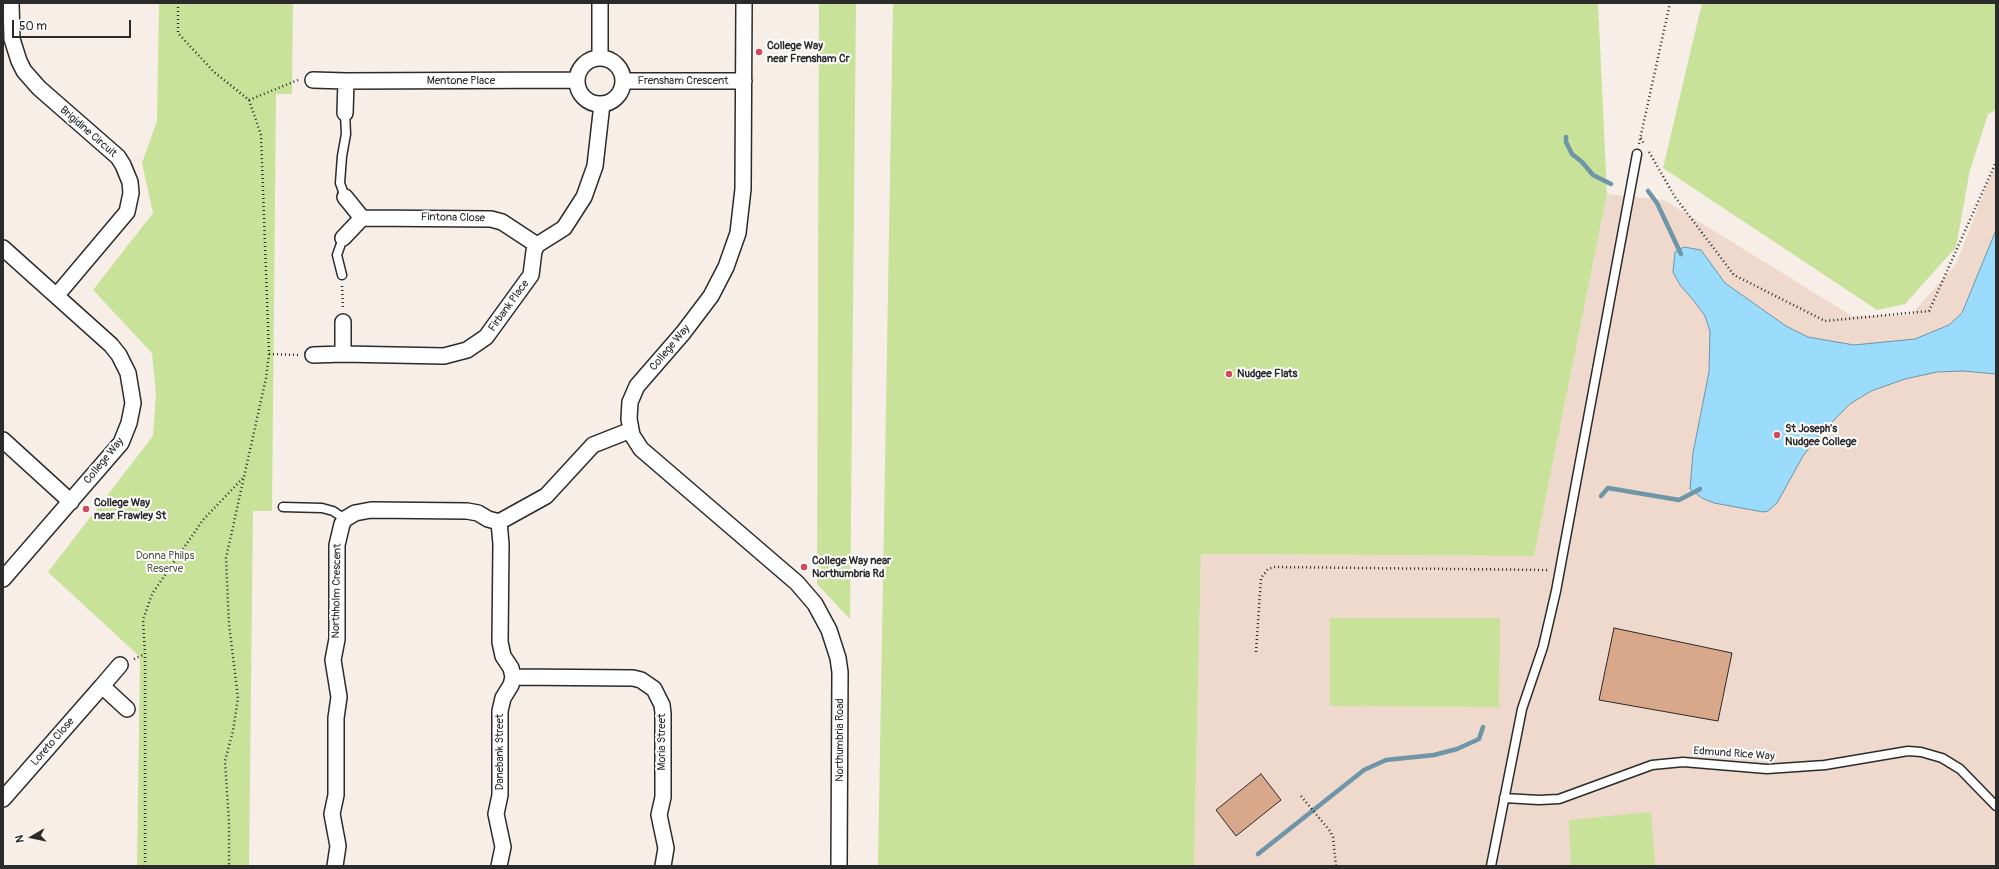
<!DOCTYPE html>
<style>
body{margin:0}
#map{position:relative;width:1999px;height:869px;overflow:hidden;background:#f7eee8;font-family:Pangolin,sans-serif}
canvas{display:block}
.frame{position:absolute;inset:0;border:4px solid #2b2b2b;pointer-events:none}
.north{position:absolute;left:12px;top:817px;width:40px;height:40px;-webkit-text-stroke:3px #fff;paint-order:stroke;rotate:261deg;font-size:11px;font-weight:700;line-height:16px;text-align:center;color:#2b2b2b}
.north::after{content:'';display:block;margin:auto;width:14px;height:18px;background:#2b2b2b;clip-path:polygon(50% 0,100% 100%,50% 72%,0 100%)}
.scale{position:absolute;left:12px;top:20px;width:119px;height:18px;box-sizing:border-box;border:2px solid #2b2b2b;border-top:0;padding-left:5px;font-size:12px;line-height:14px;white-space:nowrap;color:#2b2b2b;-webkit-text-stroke:3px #fff;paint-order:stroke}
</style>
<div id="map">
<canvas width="1999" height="869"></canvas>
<div class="frame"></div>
<div class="north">N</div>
<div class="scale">50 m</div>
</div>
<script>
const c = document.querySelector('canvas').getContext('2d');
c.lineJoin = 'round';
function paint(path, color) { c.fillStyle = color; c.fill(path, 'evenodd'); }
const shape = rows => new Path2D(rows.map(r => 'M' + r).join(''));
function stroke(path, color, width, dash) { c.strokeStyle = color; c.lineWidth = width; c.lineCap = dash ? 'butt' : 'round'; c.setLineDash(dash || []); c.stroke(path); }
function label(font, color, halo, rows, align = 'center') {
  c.font = font + ' Pangolin,sans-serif'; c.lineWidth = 4; c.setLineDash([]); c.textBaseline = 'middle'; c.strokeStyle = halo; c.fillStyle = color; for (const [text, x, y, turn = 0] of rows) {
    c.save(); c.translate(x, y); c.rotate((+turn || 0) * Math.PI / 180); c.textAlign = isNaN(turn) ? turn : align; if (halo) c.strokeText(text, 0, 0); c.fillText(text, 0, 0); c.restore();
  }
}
const built = shape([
 [1996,162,1996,866,1194,866,1201,554,1534,556,1607,194,1664,200,1852,316,1911,315,1956,264]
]);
const green = shape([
 [159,3,293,3,292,94,276,94,272,511,253,511,249,866,137,866,140,657,48,572,153,436,156,394,152,353,93,290,153,213,142,163,157,121],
 [819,3,856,3,850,619,817,584],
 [893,3,1598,3,1607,194,1534,556,1201,554,1194,866,878,866],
 [1702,3,1996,3,1996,110,1988,114,1970,170,1956,247,1905,304,1877,310,1663,168],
 [1330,618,1500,618,1499,707,1330,706],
 [1651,812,1655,866,1571,866,1569,820]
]);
const water = shape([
 [1996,230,1996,374,1963,371,1937,372,1905,379,1871,391,1850,404,1821,433,1803,456,1777,503,1768,511,1763,512,1714,503,1702,498,1690,489,1693,453,1709,372,1710,331,1705,316,1694,301,1680,285,1673,272,1675,252,1684,247,1701,250,1725,283,1786,326,1808,337,1854,345,1915,339,1949,325,1962,313,1996,230]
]);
const stream = shape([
 [1566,137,1566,142,1572,154,1582,162,1593,175,1611,184],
 [1648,191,1657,203,1681,254],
 [1601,496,1608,488,1679,500,1700,489],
 [1258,854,1364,770,1386,760,1434,755,1457,749,1479,739,1483,727]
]);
const building = shape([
 [1614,628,1732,653,1718,721,1599,700,1614,628],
 [1261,774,1281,800,1236,836,1216,810,1261,774]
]);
const path = shape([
 [178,3,178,33,214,72,249,100,261,135,269,354,266,378,226,558,229,624,238,698,233,731,225,761,229,823,229,866],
 [249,100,298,80],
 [1641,138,1644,144],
 [1639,144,1670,3],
 [1649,152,1675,197,1734,275,1825,321,1929,311,1996,162],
 [342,286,343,309],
 [269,354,298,355],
 [1256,652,1261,578,1268,569,1274,567,1549,570],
 [134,659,145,654],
 [1301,796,1330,831,1333,837,1336,866],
 [145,866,145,654,143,620,152,594,203,520,243,478]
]);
const lane = shape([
 [345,197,340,183,342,156,346,134,345,113],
 [342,275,337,255,343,238],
 [283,507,322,508,333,511,345,519],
 [1504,798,1539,800,1559,799,1652,765,1683,762,1767,769,1825,765,1908,751,1921,752,1942,758,1960,769,1996,806],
 [1491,866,1522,709,1543,647,1556,591,1637,154]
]);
const street = shape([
 [11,3,12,39,19,61,24,71,39,88,118,157,123,165,130,182,131,193,127,212,57,295],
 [744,3,743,189,738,233,726,267,711,296,683,333,637,386,630,402,629,419,632,435,641,449,797,583,815,604,829,630,838,658,840,672,839,866],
 [600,57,600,3],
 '577 81a23 23 0 1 1 46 0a23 23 0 1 1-46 0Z',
 [313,80,346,81,345,113],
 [346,81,576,80],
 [623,81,744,81],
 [362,218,491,219,502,222,537,245],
 [343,238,362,218,345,197],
 [3,248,111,345,119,355,128,373,133,403,129,423,121,443,3,579],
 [343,354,444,356,467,350,486,337,531,275,534,251,537,245,564,228,584,197,595,166,602,104],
 [313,355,343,354,343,322],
 [3,440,71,502],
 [120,665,102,686,127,709],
 [513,677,633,678,641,680,654,689,662,705,663,713,663,797,659,815,666,848,663,866],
 [3,799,102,686],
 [335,866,338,846,332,814,336,795,336,718,339,697,333,660,337,639,337,545,342,524,345,519,355,513,371,510,467,511,478,513,488,519,499,522,546,496,593,445,631,430],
 [499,866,503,847,496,814,500,795,500,711,503,698,511,685,513,677,511,668,503,656,500,642,501,544,499,522]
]);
const markers = [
 [759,52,4,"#d1495b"],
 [1229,374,4,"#d1495b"],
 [1777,435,4,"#d1495b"],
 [86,509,4,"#d1495b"],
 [804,567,4,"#d1495b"]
];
const poiNames = [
 ["College Way",767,46],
 ["near Frensham Cr",767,59],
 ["Nudgee Flats",1237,374],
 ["St Joseph's",1785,429],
 ["Nudgee College",1785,442],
 ["College Way",94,503],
 ["near Frawley St",94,516],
 ["College Way near",812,561],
 ["Northumbria Rd",812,574]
];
const streetNames = [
 ["Mentone Place",461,81],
 ["Frensham Crescent",683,81],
 ["Brigidine Circuit",88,132,41],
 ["Fintona Close",453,218,1],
 ["Firbank Place",509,306,-54],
 ["College Way",670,348,-50],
 ["College Way",104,461,-51],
 ["Northholm Crescent",337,591,-89],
 ["Northumbria Road",840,740,-90],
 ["Loreto Close",53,742,-49],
 ["Moria Street",662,742,-90],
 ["Danebank Street",500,752,-90],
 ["Edmund Rice Way",1734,754,4]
];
const parkNames = [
 ["Donna Philps",165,556],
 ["Reserve",165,569]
];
paint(built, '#eed9cc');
paint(green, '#c8e299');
paint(water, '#9bdbfc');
stroke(water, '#6e95a8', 1);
stroke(stream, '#6e95a8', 4.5);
paint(building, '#d9a88b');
stroke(building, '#2b2b2b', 1);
stroke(lane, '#2b2b2b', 11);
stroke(street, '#2b2b2b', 18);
stroke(path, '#2b2b2b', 2.5, [1, 3]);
stroke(lane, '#fff', 8);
stroke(street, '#fff', 15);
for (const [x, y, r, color] of markers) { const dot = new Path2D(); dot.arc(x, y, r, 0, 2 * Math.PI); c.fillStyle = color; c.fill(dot); stroke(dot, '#fff', 1.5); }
label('bold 11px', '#2b2b2b', '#fff', poiNames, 'left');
label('11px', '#2b2b2b', '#fff', streetNames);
label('11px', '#525946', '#fff', parkNames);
</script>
